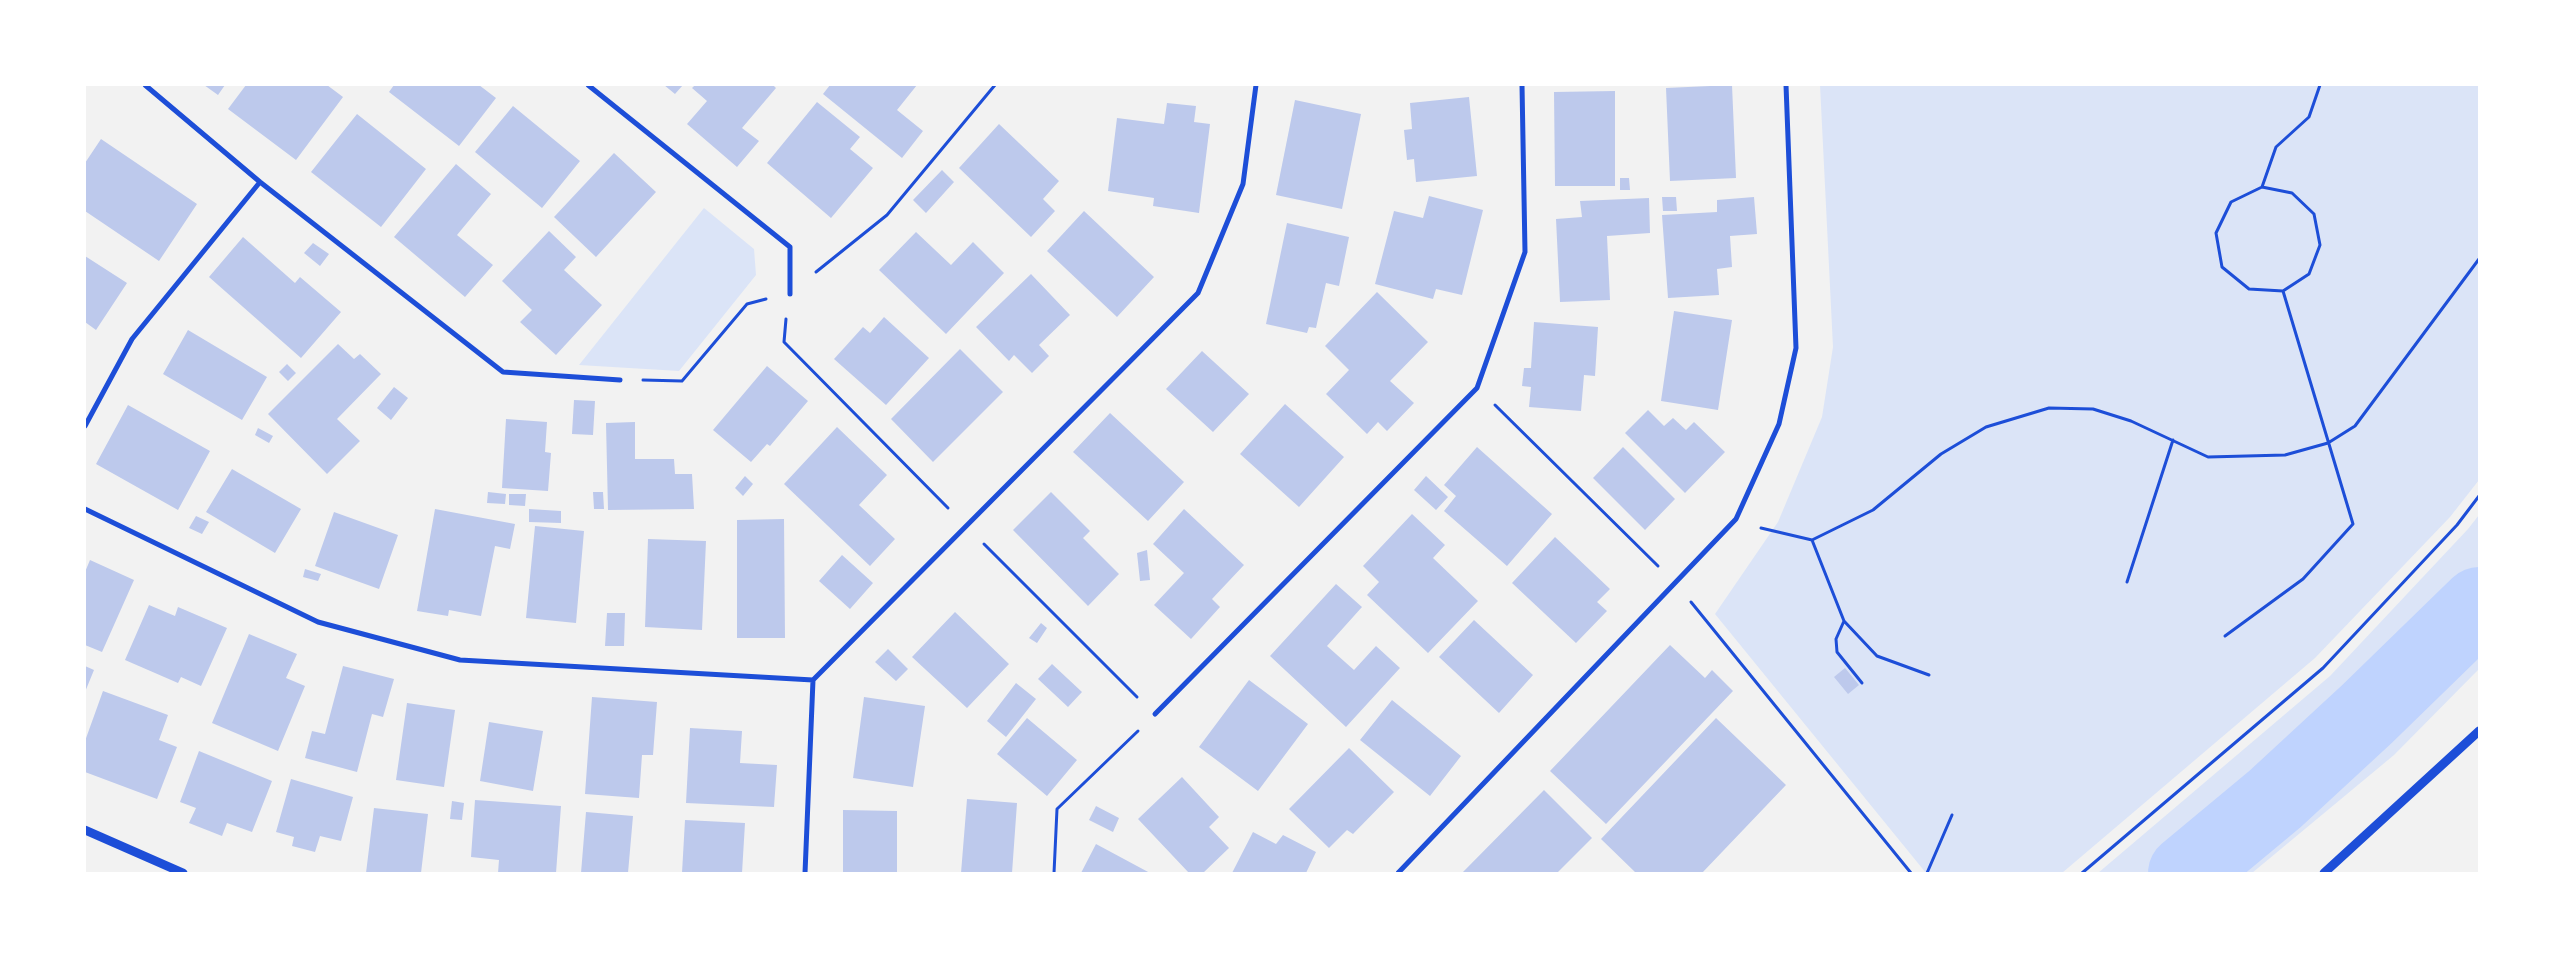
<!DOCTYPE html>
<style>
body{margin:0}
#map{position:relative;width:2564px;height:958px;overflow:hidden;background:#f2f2f2;font-family:Raleway,sans-serif}
canvas{display:block}
.frame{position:absolute;inset:0;border:86px solid #fff;pointer-events:none}
</style>
<div id="map">
<canvas width="2564" height="958"></canvas>
<div class="frame"></div>
</div>
<script>
const c = document.querySelector('canvas').getContext('2d');
c.lineJoin = 'round';
function paint(path, color) { c.fillStyle = color; c.fill(path, 'evenodd'); }
const shape = rows => new Path2D(rows.map(r => 'M' + r).join(''));
function stroke(path, color, width, dash) { c.strokeStyle = color; c.lineWidth = width; c.lineCap = dash ? 'butt' : 'round'; c.setLineDash(dash || []); c.stroke(path); }
const green = shape([
 [1820,85,2479,85,2479,480,2450,517,2315,658,2062,873,1926,873,1715,614,1778,522,1822,417,1833,347],
 [704,208,754,249,756,275,679,371,579,365],
 [2479,515,2479,669,2394,755,2252,873,2098,873,2330,676,2468,529]
]);
const river = shape([
 [2186,873,2275,799,2367,714,2479,605]
]);
const building = shape([
 [204,85,225,85,218,95],
 [246,85,327,85,343,97,296,160,228,109],
 [394,85,479,85,496,98,459,146,389,92],
 [664,85,683,85,675,94],
 [695,85,773,85,776,88,742,128,759,141,737,167,687,124,707,101,692,88],
 [830,85,917,85,897,110,923,131,902,158,823,94],
 [1732,85,1736,178,1670,181,1666,88],
 [1615,91,1615,186,1555,186,1554,92],
 [1469,97,1477,176,1416,182,1414,159,1407,160,1404,130,1412,129,1410,103],
 [1295,100,1361,114,1342,209,1276,195],
 [817,102,860,137,850,149,873,168,831,218,767,163],
 [1167,103,1196,106,1194,122,1210,124,1199,213,1153,206,1154,198,1108,191,1117,118,1164,124],
 [513,106,580,161,542,208,475,152],
 [357,114,426,169,381,227,311,172],
 [999,124,1059,181,1043,199,1055,211,1031,237,959,168],
 [101,139,197,204,159,261,85,211,85,163],
 [614,153,656,192,596,257,554,217],
 [456,164,491,194,457,235,493,265,465,297,394,237],
 [942,170,954,182,926,213,913,200],
 [1620,178,1629,178,1630,190,1620,190],
 [1429,196,1483,210,1462,295,1436,289,1433,299,1375,284,1394,211,1423,218],
 [1662,197,1676,197,1677,211,1663,211],
 [1754,197,1757,234,1730,236,1732,267,1717,269,1719,295,1668,298,1662,215,1717,212,1717,200],
 [1649,198,1650,233,1607,236,1610,300,1560,302,1556,219,1582,217,1580,201],
 [1084,211,1154,277,1117,317,1047,251],
 [1287,223,1349,237,1339,286,1326,283,1316,328,1309,327,1307,333,1266,324],
 [549,231,576,257,564,270,602,305,556,355,520,322,532,310,502,281],
 [916,232,951,265,973,242,1004,273,946,334,879,270],
 [243,237,295,283,300,277,341,312,301,358,209,277],
 [313,243,329,254,320,266,304,253],
 [85,256,127,283,96,330,85,322],
 [1031,274,1070,315,1039,345,1049,356,1032,373,1014,355,1009,361,976,327],
 [1377,292,1428,342,1390,381,1414,403,1387,431,1378,422,1367,434,1326,394,1349,370,1325,346],
 [1674,311,1732,320,1718,410,1661,401],
 [884,317,929,358,886,405,834,359,863,327,870,333],
 [1534,322,1598,327,1595,376,1584,375,1581,411,1529,407,1531,387,1522,386,1524,368,1531,368],
 [188,330,267,377,242,420,163,374],
 [338,344,354,359,360,354,381,374,337,419,360,441,327,474,268,414],
 [960,349,1003,392,933,462,891,419],
 [1202,351,1249,394,1213,432,1166,389],
 [287,364,296,373,288,381,279,372],
 [767,366,808,401,770,446,767,444,751,462,713,430],
 [394,387,408,398,391,420,377,408],
 [574,400,595,401,593,435,572,434],
 [1285,404,1344,457,1299,507,1240,454],
 [128,405,210,451,178,510,96,464],
 [1648,410,1664,426,1673,418,1686,430,1694,422,1725,452,1685,493,1625,433],
 [1110,413,1184,482,1148,521,1073,452],
 [506,419,547,422,545,452,551,453,548,491,502,488],
 [635,422,635,459,674,459,675,474,692,474,694,509,608,510,606,423],
 [837,427,887,475,859,505,895,539,870,566,784,484],
 [258,428,273,436,269,443,255,435],
 [1477,447,1552,514,1507,566,1444,511,1456,496,1444,485],
 [1623,447,1675,499,1645,530,1593,478],
 [232,469,301,509,275,553,206,512],
 [745,476,753,484,743,496,735,488],
 [1426,476,1448,497,1436,510,1414,490],
 [488,492,506,494,505,504,487,503],
 [593,492,603,492,604,509,594,509],
 [1051,492,1090,531,1083,538,1119,574,1088,606,1013,530],
 [509,494,526,494,525,506,509,505],
 [435,509,515,524,510,549,495,546,481,616,449,610,448,616,417,611],
 [529,509,561,511,561,523,529,522],
 [1184,509,1244,565,1212,599,1220,607,1191,639,1154,605,1184,573,1153,544],
 [334,512,398,535,379,589,315,566],
 [1412,514,1445,545,1433,558,1478,601,1428,653,1367,595,1379,582,1363,566],
 [196,516,209,522,202,534,189,528],
 [784,519,785,638,737,638,737,520],
 [535,526,584,531,576,623,526,618],
 [1555,537,1610,589,1597,602,1607,611,1576,643,1512,583],
 [648,539,706,541,702,630,645,627],
 [1147,550,1150,580,1140,581,1137,553],
 [842,555,873,583,850,609,819,581],
 [90,560,134,580,102,652,85,645,85,572],
 [305,569,321,574,318,581,303,577],
 [1336,584,1362,607,1327,646,1354,670,1376,646,1400,668,1346,727,1270,656],
 [149,605,175,616,178,607,227,628,201,686,181,677,178,683,125,660],
 [955,612,1009,664,967,708,912,657],
 [607,613,625,613,624,646,605,646],
 [1474,620,1533,675,1499,713,1439,657],
 [1041,623,1047,628,1037,643,1029,638],
 [249,634,297,654,286,678,305,686,278,751,212,723],
 [1670,645,1705,678,1712,670,1733,691,1606,824,1550,771],
 [888,649,908,669,896,681,875,662],
 [1052,664,1082,692,1068,707,1038,679],
 [85,666,94,670,85,692],
 [343,666,394,679,383,717,372,714,357,772,305,758,312,731,325,734],
 [1845,668,1859,685,1848,694,1834,677],
 [1249,680,1308,724,1258,791,1199,747],
 [1016,683,1036,699,1006,737,987,721],
 [103,691,168,715,159,740,177,747,157,799,85,772,85,741],
 [592,697,657,702,653,755,642,755,639,798,585,794],
 [864,697,925,706,913,787,853,778],
 [1392,700,1461,756,1430,796,1360,740],
 [407,703,455,710,444,787,396,780],
 [1027,718,1077,760,1047,796,997,754],
 [1716,718,1786,785,1702,873,1636,873,1601,839],
 [489,722,543,731,533,791,480,781],
 [690,728,742,731,740,763,777,765,774,807,686,803],
 [1349,748,1394,792,1353,834,1347,830,1329,848,1289,809],
 [199,751,272,781,252,832,227,823,222,836,189,823,196,808,180,802],
 [1182,777,1219,817,1209,827,1229,848,1203,873,1189,873,1138,819],
 [291,779,353,797,341,841,320,836,315,852,292,846,294,837,276,832],
 [1544,790,1592,838,1557,873,1462,873],
 [967,799,1017,803,1012,873,961,873],
 [475,800,561,806,556,873,498,873,499,860,471,857],
 [452,801,464,803,462,820,450,819],
 [1096,806,1119,818,1113,832,1089,820],
 [374,808,428,814,421,873,366,873],
 [843,810,897,811,897,873,843,873],
 [586,812,633,816,628,873,581,873],
 [685,820,745,823,742,873,682,873],
 [1253,832,1276,844,1283,835,1316,852,1306,873,1232,873],
 [1096,844,1150,873,1081,873]
]);
const path = shape([
 [2262,187,2292,193,2314,214,2320,245,2309,274,2283,291,2249,289,2222,267,2216,233,2231,202,2262,187],
 [2262,187,2276,147,2309,117,2320,85],
 [816,272,887,215,995,85],
 [786,319,784,342,948,508],
 [643,380,682,381,747,304,766,299],
 [1495,405,1658,566],
 [1761,528,1812,540,1873,510,1941,454,1986,427,2049,408,2093,409,2131,421,2208,457,2285,455,2328,443,2355,426,2479,259],
 [1812,540,1844,621,1877,656,1929,675],
 [984,544,1137,697],
 [2127,582,2173,440],
 [1691,602,1911,873],
 [1844,621,1836,639,1837,652,1862,683],
 [2225,636,2303,579,2353,524,2283,291],
 [1054,873,1057,809,1138,731],
 [1927,873,1952,815],
 [2082,873,2323,668,2457,525,2479,496]
]);
const minor = shape([
 [145,85,260,182,503,372,620,380],
 [588,85,790,247,790,294],
 [85,426,132,339,260,182],
 [85,509,318,622,460,660,813,680],
 [1155,714,1477,388,1525,252,1522,85],
 [805,873,813,680,1198,293,1243,184,1256,85],
 [1398,873,1736,519,1779,424,1796,348,1786,85]
]);
const tertiary = shape([
 [85,830,183,873],
 [2324,873,2479,731]
]);
paint(green, '#dbe4f7');
stroke(river, '#bfd3fe', 76);
paint(building, '#bdc9ec');
stroke(path, '#1d4ed8', 3);
stroke(minor, '#1d4ed8', 5);
stroke(tertiary, '#1d4ed8', 9);
</script>
